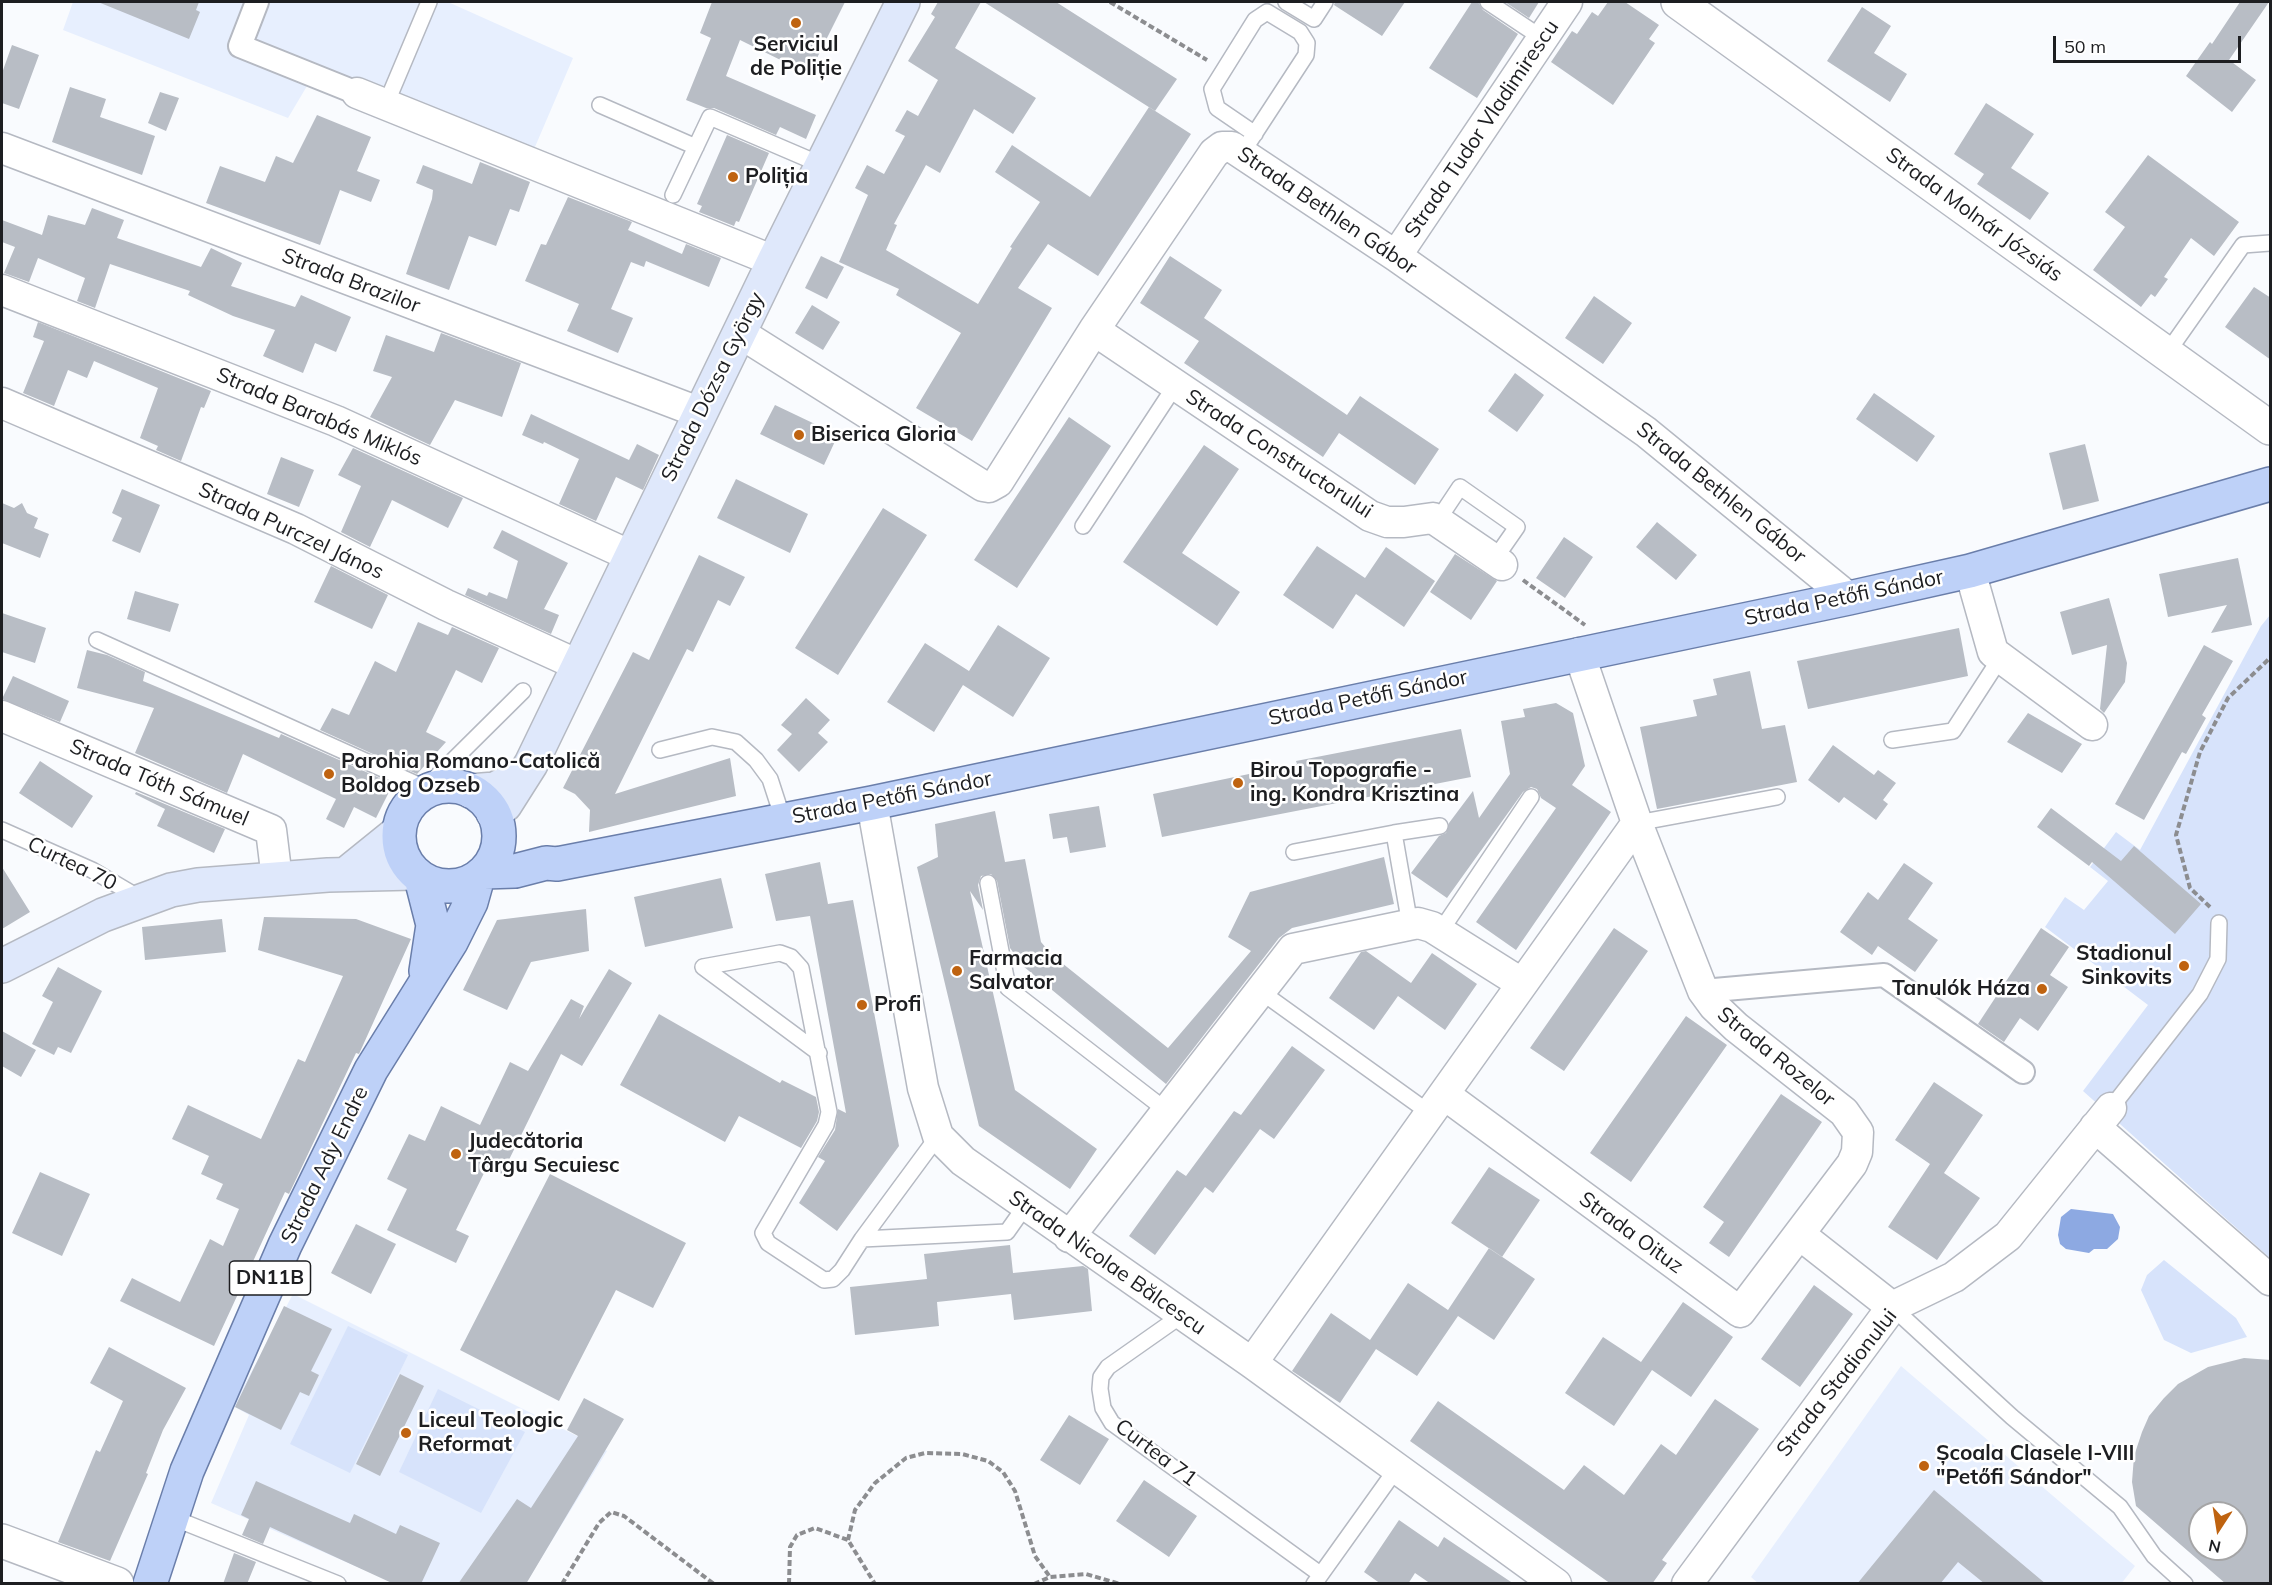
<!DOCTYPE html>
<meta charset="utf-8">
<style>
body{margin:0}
#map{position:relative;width:2272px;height:1585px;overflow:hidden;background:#f9fbfe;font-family:Mulish,sans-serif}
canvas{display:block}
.frame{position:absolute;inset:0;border:3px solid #1d1e21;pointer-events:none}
.north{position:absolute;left:2188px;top:1501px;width:60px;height:60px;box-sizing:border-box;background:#fff;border:2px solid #a5a5a6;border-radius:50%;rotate:192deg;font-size:16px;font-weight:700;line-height:24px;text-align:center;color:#1d1e21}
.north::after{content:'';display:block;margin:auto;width:21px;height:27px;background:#bf6310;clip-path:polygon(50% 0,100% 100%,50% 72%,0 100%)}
.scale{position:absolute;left:2053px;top:36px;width:188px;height:27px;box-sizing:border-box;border:3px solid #1d1e21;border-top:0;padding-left:8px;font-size:18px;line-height:21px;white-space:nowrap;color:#1d1e21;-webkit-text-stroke:4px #fff;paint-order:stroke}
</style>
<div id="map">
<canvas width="2272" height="1585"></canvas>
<div class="frame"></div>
<div class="north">N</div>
<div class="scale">50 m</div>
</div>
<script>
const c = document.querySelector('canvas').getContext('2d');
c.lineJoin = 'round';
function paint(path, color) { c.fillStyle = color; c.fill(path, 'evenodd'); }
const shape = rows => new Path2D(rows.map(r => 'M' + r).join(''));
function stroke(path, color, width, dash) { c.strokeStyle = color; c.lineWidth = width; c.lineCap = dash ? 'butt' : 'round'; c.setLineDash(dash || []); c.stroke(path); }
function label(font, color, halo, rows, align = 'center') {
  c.font = font + ' Mulish,sans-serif'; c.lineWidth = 5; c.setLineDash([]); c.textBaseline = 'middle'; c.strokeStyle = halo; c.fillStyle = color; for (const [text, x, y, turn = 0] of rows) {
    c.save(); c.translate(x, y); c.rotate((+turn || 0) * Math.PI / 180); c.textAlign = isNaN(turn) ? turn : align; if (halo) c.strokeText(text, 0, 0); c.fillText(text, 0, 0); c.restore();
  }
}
const built = shape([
 [73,2,448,2,573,58,523,175,307,86,288,118,63,30],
 [293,1294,607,1451,526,1583,394,1583,211,1503,249,1415,233,1406],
 [1901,1366,2135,1566,2121,1584,1759,1584,1751,1577]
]);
const green = shape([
 [2270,615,2270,1258,2083,1091,2148,1005,2045,927,2065,897,2084,910,2108,881,2090,867,2116,832,2140,850,2261,626],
 [2164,1260,2236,1318,2247,1337,2191,1353,2164,1340,2141,1290,2147,1275],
 [348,1326,408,1355,350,1473,290,1444],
 [438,1389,525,1432,481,1513,399,1472]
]);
const water = shape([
 [2071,1209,2113,1214,2120,1227,2118,1239,2107,1249,2094,1249,2089,1253,2066,1249,2060,1244,2058,1235,2061,1217]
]);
const building = shape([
 [98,2,199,2,196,10,200,12,189,39],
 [712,2,845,2,809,74,740,40,726,76,816,115,806,139,780,127,776,135,714,108,706,108,686,100,711,38,700,33],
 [938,2,981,2,955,48,1036,98,1013,134,974,109,940,173,926,165,894,224,897,225,886,250,978,304,1012,248,1010,247,1040,202,995,172,1012,145,1090,197,1149,107,1191,134,1098,276,1048,244,1018,288,1052,308,972,441,916,408,961,333,896,295,899,289,839,262,868,195,855,188,867,165,884,174,905,136,895,131,907,110,918,116,938,80,908,61,935,17,931,14],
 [984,2,1056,2,1177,79,1155,111],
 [1335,2,1405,2,1382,36,1334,5],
 [1472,2,1478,2,1483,10,1518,34,1477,98,1429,68],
 [1505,2,1539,2,1529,18],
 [1608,2,1625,2,1659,25,1649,39,1655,43,1613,105,1551,62,1572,31,1577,34,1592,12,1598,16],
 [2240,2,2269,2,2229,60,2256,80,2232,112,2186,76,2210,42,2212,44],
 [1862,7,1891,26,1874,53,1907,74,1890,102,1827,61],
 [12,45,39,55,19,109,2,103,2,73],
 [70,87,106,99,100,117,155,136,142,175,52,142],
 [160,92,179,98,166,131,148,123],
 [1986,103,2034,134,2011,168,2049,193,2030,220,1977,184,1984,174,1954,154],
 [317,115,371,137,357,171,380,180,371,202,340,190,320,245,206,203,220,166,265,182,276,156,293,163],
 [727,135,769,153,739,222,736,221,734,226,699,212,702,206,697,204],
 [2148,155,2239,222,2214,256,2191,238,2164,277,2168,279,2155,297,2151,294,2141,307,2093,270,2125,227,2105,212],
 [480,162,530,182,519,212,510,209,496,246,469,236,449,290,406,274,432,199,433,190,416,183,423,165,472,184],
 [568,197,632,222,628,230,682,254,686,244,721,258,709,287,646,261,644,267,631,262,611,309,633,318,618,353,567,331,579,304,525,281,541,244,546,245],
 [92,208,124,220,117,238,201,267,211,248,242,263,231,286,295,307,301,295,351,317,336,352,315,343,303,373,263,356,275,330,233,316,188,295,190,291,110,264,95,308,77,301,85,278,38,258,29,282,4,273,15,247,2,242,2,220,42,235,48,215,85,225],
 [821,256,844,267,827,299,805,288],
 [1170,256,1222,290,1204,318,1347,415,1360,396,1439,449,1415,485,1339,433,1323,457,1184,363,1199,341,1140,303],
 [2254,287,2271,298,2271,360,2225,327],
 [1594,296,1632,323,1603,364,1565,338],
 [812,305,840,322,823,350,795,333],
 [38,322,211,391,204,408,201,407,181,461,156,450,158,446,140,438,158,388,94,361,87,378,68,370,54,406,23,393,44,341,33,337],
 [441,333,521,363,502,417,455,400,430,445,370,417,392,377,373,371,386,335,434,352],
 [1515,373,1544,395,1517,432,1488,411],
 [1874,393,1935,436,1917,462,1856,419],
 [775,405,838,435,824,465,760,434],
 [531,414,629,460,637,444,659,455,643,490,616,477,596,521,559,504,579,459,544,442,543,444,522,435],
 [1069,417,1111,446,1017,588,974,560],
 [2085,444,2099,501,2063,510,2049,453],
 [1204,445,1239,469,1182,553,1240,592,1217,626,1123,562],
 [353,448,463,498,448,528,392,500,370,547,341,532,361,486,338,475],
 [281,457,314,470,299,507,267,494],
 [736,479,808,514,790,553,717,518],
 [122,489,160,505,140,553,112,541,122,518,112,513],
 [2,503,14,508,22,503,27,513,38,518,34,528,49,534,40,558,2,543],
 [883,508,927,535,838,675,795,648],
 [1657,522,1697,555,1676,580,1636,547],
 [502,530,568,563,544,609,559,615,551,634,465,595,468,588,487,596,489,592,507,599,518,561,493,548],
 [1564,537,1593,557,1565,598,1536,578],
 [1317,546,1365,578,1386,547,1435,581,1404,627,1356,594,1333,629,1283,595],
 [1455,554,1497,581,1471,620,1430,592],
 [699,555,745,577,730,606,718,600,693,652,687,649,615,794,730,758,736,796,589,832,590,810,575,794,563,788,633,652,649,660],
 [2238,558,2252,625,2211,633,2227,605,2168,617,2159,574],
 [331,566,388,595,372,629,314,602],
 [135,591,179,604,170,632,127,619],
 [2109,598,2127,663,2125,682,2104,713,2100,709,2107,645,2072,655,2060,612],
 [2,613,46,628,35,663,2,652],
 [418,622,448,635,452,627,499,648,482,683,456,670,426,732,446,742,417,774,320,730,332,708,349,715,375,661,396,672],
 [998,625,1050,658,1013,717,963,685,934,732,887,702,925,643,969,671],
 [1959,628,1968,676,1808,709,1797,661],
 [2204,645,2233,661,2202,715,2206,718,2186,754,2182,752,2144,820,2115,804],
 [87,650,107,655,145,672,143,681,279,738,281,734,393,784,376,818,354,807,344,828,326,819,336,799,243,754,227,793,135,753,154,708,77,688],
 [1750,671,1762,729,1785,725,1797,782,1657,809,1640,727,1697,716,1693,700,1717,695,1713,679],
 [13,676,69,701,60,722,2,699],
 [806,698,830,720,818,733,828,742,799,772,777,750,792,734,781,725],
 [1556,703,1573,713,1585,766,1572,785,1611,812,1516,950,1476,922,1556,808,1541,798,1537,789,1531,787,1523,792,1447,898,1411,873,1439,836,1446,833,1449,823,1473,791,1479,818,1510,774,1501,721,1525,717,1523,709],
 [2028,713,2082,744,2062,773,2007,742],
 [1461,729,1471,777,1162,837,1153,794,1297,764,1296,761],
 [1833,745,1874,775,1878,770,1896,783,1883,800,1888,804,1876,820,1844,797,1839,803,1808,780],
 [40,761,93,796,72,828,19,793],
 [136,792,225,829,214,853,157,826,165,809,135,794],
 [1099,806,1106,847,1070,853,1067,837,1053,839,1049,814],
 [2051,808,2121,861,2134,846,2201,904,2175,934,2092,862,2089,866,2037,827],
 [995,811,1005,862,1025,859,1041,942,1052,955,1168,1048,1251,951,1228,937,1250,892,1384,857,1394,904,1292,928,1279,938,1166,1084,1023,966,1010,948,997,881,991,874,981,876,978,885,983,910,970,891,1015,1090,1097,1149,1070,1189,979,1126,917,867,938,857,935,824],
 [820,862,828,904,853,900,899,1146,837,1231,799,1203,825,1161,818,1157,835,1130,838,1109,846,1113,810,916,776,921,765,874],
 [1904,863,1933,883,1908,919,1938,940,1915,972,1878,946,1872,955,1840,932,1868,892,1878,900],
 [2,867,30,912,2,929],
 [721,878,733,928,645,947,634,897],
 [586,909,589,951,531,962,507,1010,463,990,497,920],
 [264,917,356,919,411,939,359,1054,356,1053,289,1194,285,1192,214,1346,120,1301,132,1278,180,1302,210,1239,223,1246,239,1209,216,1199,223,1184,201,1174,209,1156,172,1139,188,1105,261,1139,298,1059,305,1062,343,976,258,950],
 [222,919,226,952,145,960,142,927],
 [1614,928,1648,951,1564,1071,1530,1048],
 [2041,928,2069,947,2050,975,2068,987,2038,1031,2020,1018,2004,1042,1978,1024],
 [1366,951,1411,983,1432,953,1477,984,1445,1030,1398,996,1374,1030,1329,998,1361,952],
 [58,967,102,991,71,1053,58,1047,54,1055,32,1044,53,1002,42,996],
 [609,969,632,983,582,1066,561,1054,502,1174,487,1167,456,1230,469,1236,456,1263,387,1230,407,1189,387,1179,409,1134,425,1141,441,1106,480,1125,510,1062,528,1071,571,999,584,1006,579,1019],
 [659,1014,780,1083,782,1080,816,1097,819,1112,817,1121,801,1148,739,1116,725,1142,620,1085],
 [1686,1016,1727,1045,1631,1182,1590,1153],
 [2,1031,36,1050,21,1077,2,1066],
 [1292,1046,1325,1070,1274,1139,1260,1129,1213,1193,1205,1187,1155,1255,1129,1236,1177,1170,1186,1176,1234,1111,1241,1115],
 [1934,1082,1983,1115,1944,1173,1980,1198,1937,1260,1888,1227,1930,1164,1895,1140],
 [1781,1094,1822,1122,1729,1257,1709,1243,1724,1222,1703,1207],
 [1489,1167,1540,1200,1502,1257,1451,1223],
 [40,1172,90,1194,62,1256,12,1233],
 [550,1174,686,1243,653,1308,616,1290,559,1401,460,1350],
 [356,1224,396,1244,371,1294,331,1273],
 [1010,1245,1013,1273,1083,1266,1088,1269,1092,1311,1014,1320,1011,1294,937,1302,939,1326,855,1335,850,1287,927,1279,924,1254],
 [1489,1248,1535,1279,1494,1340,1458,1316,1417,1376,1376,1349,1340,1403,1292,1371,1331,1313,1370,1340,1408,1283,1448,1310],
 [1814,1285,1853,1314,1800,1387,1761,1359],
 [1683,1302,1733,1337,1691,1397,1652,1370,1614,1426,1565,1393,1603,1337,1641,1362],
 [284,1306,332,1329,311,1371,319,1375,309,1396,300,1392,281,1430,235,1407],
 [109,1347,186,1388,163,1430,146,1473,148,1474,110,1561,58,1542,96,1450,100,1452,123,1401,90,1383],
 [2244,1358,2271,1360,2271,1584,2226,1584,2136,1506,2132,1482,2134,1456,2142,1432,2149,1416,2164,1398,2178,1384,2208,1367],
 [2200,1513,2236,1513,2236,1549,2200,1549],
 [400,1374,424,1386,380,1476,356,1464],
 [584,1398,624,1419,526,1584,458,1584,517,1499,531,1508,578,1436,567,1430],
 [1715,1399,1759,1429,1662,1560,1667,1563,1652,1584,1611,1584,1410,1441,1438,1401,1564,1490,1584,1465,1624,1495,1661,1444,1676,1455],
 [1069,1415,1109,1439,1080,1485,1040,1460],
 [1144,1480,1197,1516,1169,1557,1116,1521],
 [256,1481,350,1523,354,1514,396,1534,400,1525,440,1543,421,1584,394,1584,270,1527,263,1544,242,1535,249,1519,241,1515],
 [1934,1490,2046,1584,1985,1584,1958,1562,1940,1584,1857,1584],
 [1399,1520,1438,1547,1444,1537,1514,1584,1431,1584,1415,1573,1408,1584,1381,1584,1364,1572],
 [234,1553,256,1562,247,1584,223,1584]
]);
const path = shape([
 [1110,2,1207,60],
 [1523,580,1585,625],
 [2210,907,2190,888,2176,835,2200,752,2228,698,2270,658],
 [848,1540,855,1510,875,1483,906,1458,925,1453,962,1454,988,1461,1003,1472,1015,1491,1035,1556,1050,1577],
 [562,1584,599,1523,611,1512,624,1516,714,1584],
 [789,1584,790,1547,797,1535,815,1528,848,1540,875,1584],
 [1034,1584,1050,1577,1086,1574,1120,1584]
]);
const service = shape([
 [1286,2,1314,19,1325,2],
 [1488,2,1542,38],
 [386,104,429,2],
 [600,105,696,147],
 [1242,153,1306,55,1307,43,1300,32,1267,12,1255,20,1212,89,1217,108,1255,134],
 [673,195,710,117,822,165],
 [2167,353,2243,245,2270,243],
 [1433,518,1442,514,1460,487,1517,527,1494,560],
 [1083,526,1175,386],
 [97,640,425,788],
 [1892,740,1953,731,2001,657],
 [660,750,712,737,736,742,756,760,770,779,783,819],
 [411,802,523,691],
 [1637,823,1777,797],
 [2,830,92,870,141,899],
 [1394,833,1440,826],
 [1294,852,1394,833,1410,925],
 [988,883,1008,988,1167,1111],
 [1440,932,1531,797],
 [703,967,780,953,791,957,801,968,829,1112,826,1125,763,1233,768,1243,824,1280,833,1279,842,1270,862,1239,938,1136],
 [703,967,819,1053],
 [1260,991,1431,1114],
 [2111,1108,2200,994,2218,959,2219,923],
 [862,1239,1007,1232,1026,1205],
 [1892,1307,2012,1417,2120,1507,2154,1556,2185,1584],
 [1182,1315,1108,1367,1101,1377,1100,1389,1103,1408,1112,1423,1320,1574],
 [171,1517,338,1584],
 [1314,1584,1397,1468]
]);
const pedestrian = shape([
 [257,2,240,46,357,93],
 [1703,991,1884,975,2023,1072]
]);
const minor = shape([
 [357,93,774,261],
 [2,148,701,413],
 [1396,256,1567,2],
 [2,290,336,421,631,556],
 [1094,330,1370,516,1387,522,1404,522,1433,518,1502,565],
 [740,333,983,486,989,487,998,482,1094,330,1214,153,1222,147,1232,147,1396,256,1646,432,1849,598],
 [2,403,296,529,446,605,578,665],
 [1970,571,1993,652,2092,725],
 [2,716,271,830,277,879],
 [872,803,923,1088,938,1136,963,1161,1252,1363,1556,1584],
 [1445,1095,1740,1312,1852,1164,1857,1152,1858,1132,1844,1112,1736,1027,1714,1006,1703,991,1637,823,1579,653],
 [2095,1127,2270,1280],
 [1799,1234,1892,1307],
 [1069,1237,1293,949,1418,923,1432,927,1521,983],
 [1252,1363,1637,823],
 [1687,1584,1892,1307,1954,1277,2008,1236,2111,1108]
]);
const tertiary = shape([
 [1678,2,2270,428],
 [2,1541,117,1584]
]);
const secondary = shape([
 [470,791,495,789,525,773],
 [493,813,505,805,531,764,774,261,903,2],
 [346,874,398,832],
 [2,966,103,915,171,890,198,885,328,875,414,873]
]);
const primary = shape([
 '399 836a50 50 0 1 1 100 0a50 50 0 1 1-100 0Z',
 [484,872,515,871,546,863,557,864,872,803,1849,598,1970,571,2270,484],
 [421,878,433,925,426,971],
 [150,1584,187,1471,285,1245,371,1070,451,942,471,902,478,877]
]);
const markers = [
 [796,23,6,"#bf6310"],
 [733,177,6,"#bf6310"],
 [799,435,6,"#bf6310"],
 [329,774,6,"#bf6310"],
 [1238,783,6,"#bf6310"],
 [2184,966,6,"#bf6310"],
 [957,971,6,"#bf6310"],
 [2042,989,6,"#bf6310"],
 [862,1005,6,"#bf6310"],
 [456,1154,6,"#bf6310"],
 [406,1433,6,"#bf6310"],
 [1924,1466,6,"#bf6310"]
];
const shields = [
 [270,1278,81]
];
const shieldNames = [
 ["DN11B",270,1278]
];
const poiNames = [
 ["Serviciul",796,45,"center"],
 ["de Poliție",796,69,"center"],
 ["Poliția",745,177],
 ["Biserica Gloria",811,435],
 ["Parohia Romano-Catolică",341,762],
 ["Boldog Ozseb",341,786],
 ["Birou Topografie -",1250,771],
 ["ing. Kondra Krisztina",1250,795],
 ["Stadionul",2172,954,"right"],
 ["Sinkovits",2172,978,"right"],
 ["Farmacia",969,959],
 ["Salvator",969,983],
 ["Tanulók Háza",2030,989,"right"],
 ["Profi",874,1005],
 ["Judecătoria",468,1142],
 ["Târgu Secuiesc",468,1166],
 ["Liceul Teologic",418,1421],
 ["Reformat",418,1445],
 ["Școala Clasele I-VIII",1936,1454],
 ["\"Petőfi Sándor\"",1936,1478]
];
const streetNames = [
 ["Strada Tudor Vladimirescu",1482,129,-56],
 ["Strada Bethlen Gábor",1327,211,34],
 ["Strada Molnár Józsiás",1974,215,36],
 ["Strada Brazilor",351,281,21],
 ["Strada Dózsa György",713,387,-64],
 ["Strada Barabás Miklós",319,417,23],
 ["Strada Constructorului",1279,454,33],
 ["Strada Bethlen Gábor",1721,493,39],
 ["Strada Purczel János",291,531,25],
 ["Strada Petőfi Sándor",1844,598,-12],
 ["Strada Petőfi Sándor",1368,698,-12],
 ["Strada Tóth Sámuel",159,783,23],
 ["Strada Petőfi Sándor",892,798,-11],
 ["Curtea 70",72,864,26],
 ["Strada Rozelor",1776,1057,39],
 ["Strada Ady Endre",325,1165,-64],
 ["Strada Oituz",1631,1233,36],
 ["Strada Nicolae Bălcescu",1107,1263,35],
 ["Strada Stadionului",1837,1383,-52],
 ["Curtea 71",1156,1453,37]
];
paint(built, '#e7effe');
paint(green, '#d7e3fb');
paint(water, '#8da9e2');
paint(building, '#b8bdc5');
stroke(service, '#b5b9c2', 18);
stroke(pedestrian, '#b5b9c2', 26);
stroke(minor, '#b5b9c2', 33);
stroke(tertiary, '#b5b9c2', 36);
stroke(secondary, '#b5b9c2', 36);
stroke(primary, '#6a7eaa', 36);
stroke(path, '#8c8d90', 4, [6, 3]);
stroke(service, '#fff', 15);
stroke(pedestrian, '#fff', 22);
stroke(minor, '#fff', 30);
stroke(tertiary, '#fff', 33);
stroke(secondary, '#dfe8fb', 33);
stroke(primary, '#bed1f8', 33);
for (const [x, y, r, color] of markers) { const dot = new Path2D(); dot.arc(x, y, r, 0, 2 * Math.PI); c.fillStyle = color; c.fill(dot); stroke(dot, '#fff', 2); }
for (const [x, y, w] of shields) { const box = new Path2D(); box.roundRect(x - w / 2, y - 17, w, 34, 4.5); c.fillStyle = '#fff'; c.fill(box); stroke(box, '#1d1e21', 1.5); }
label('bold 20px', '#1d1e21', null, shieldNames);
label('bold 21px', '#1d1e21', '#fff', poiNames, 'left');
label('21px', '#1d1e21', '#fff', streetNames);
</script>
